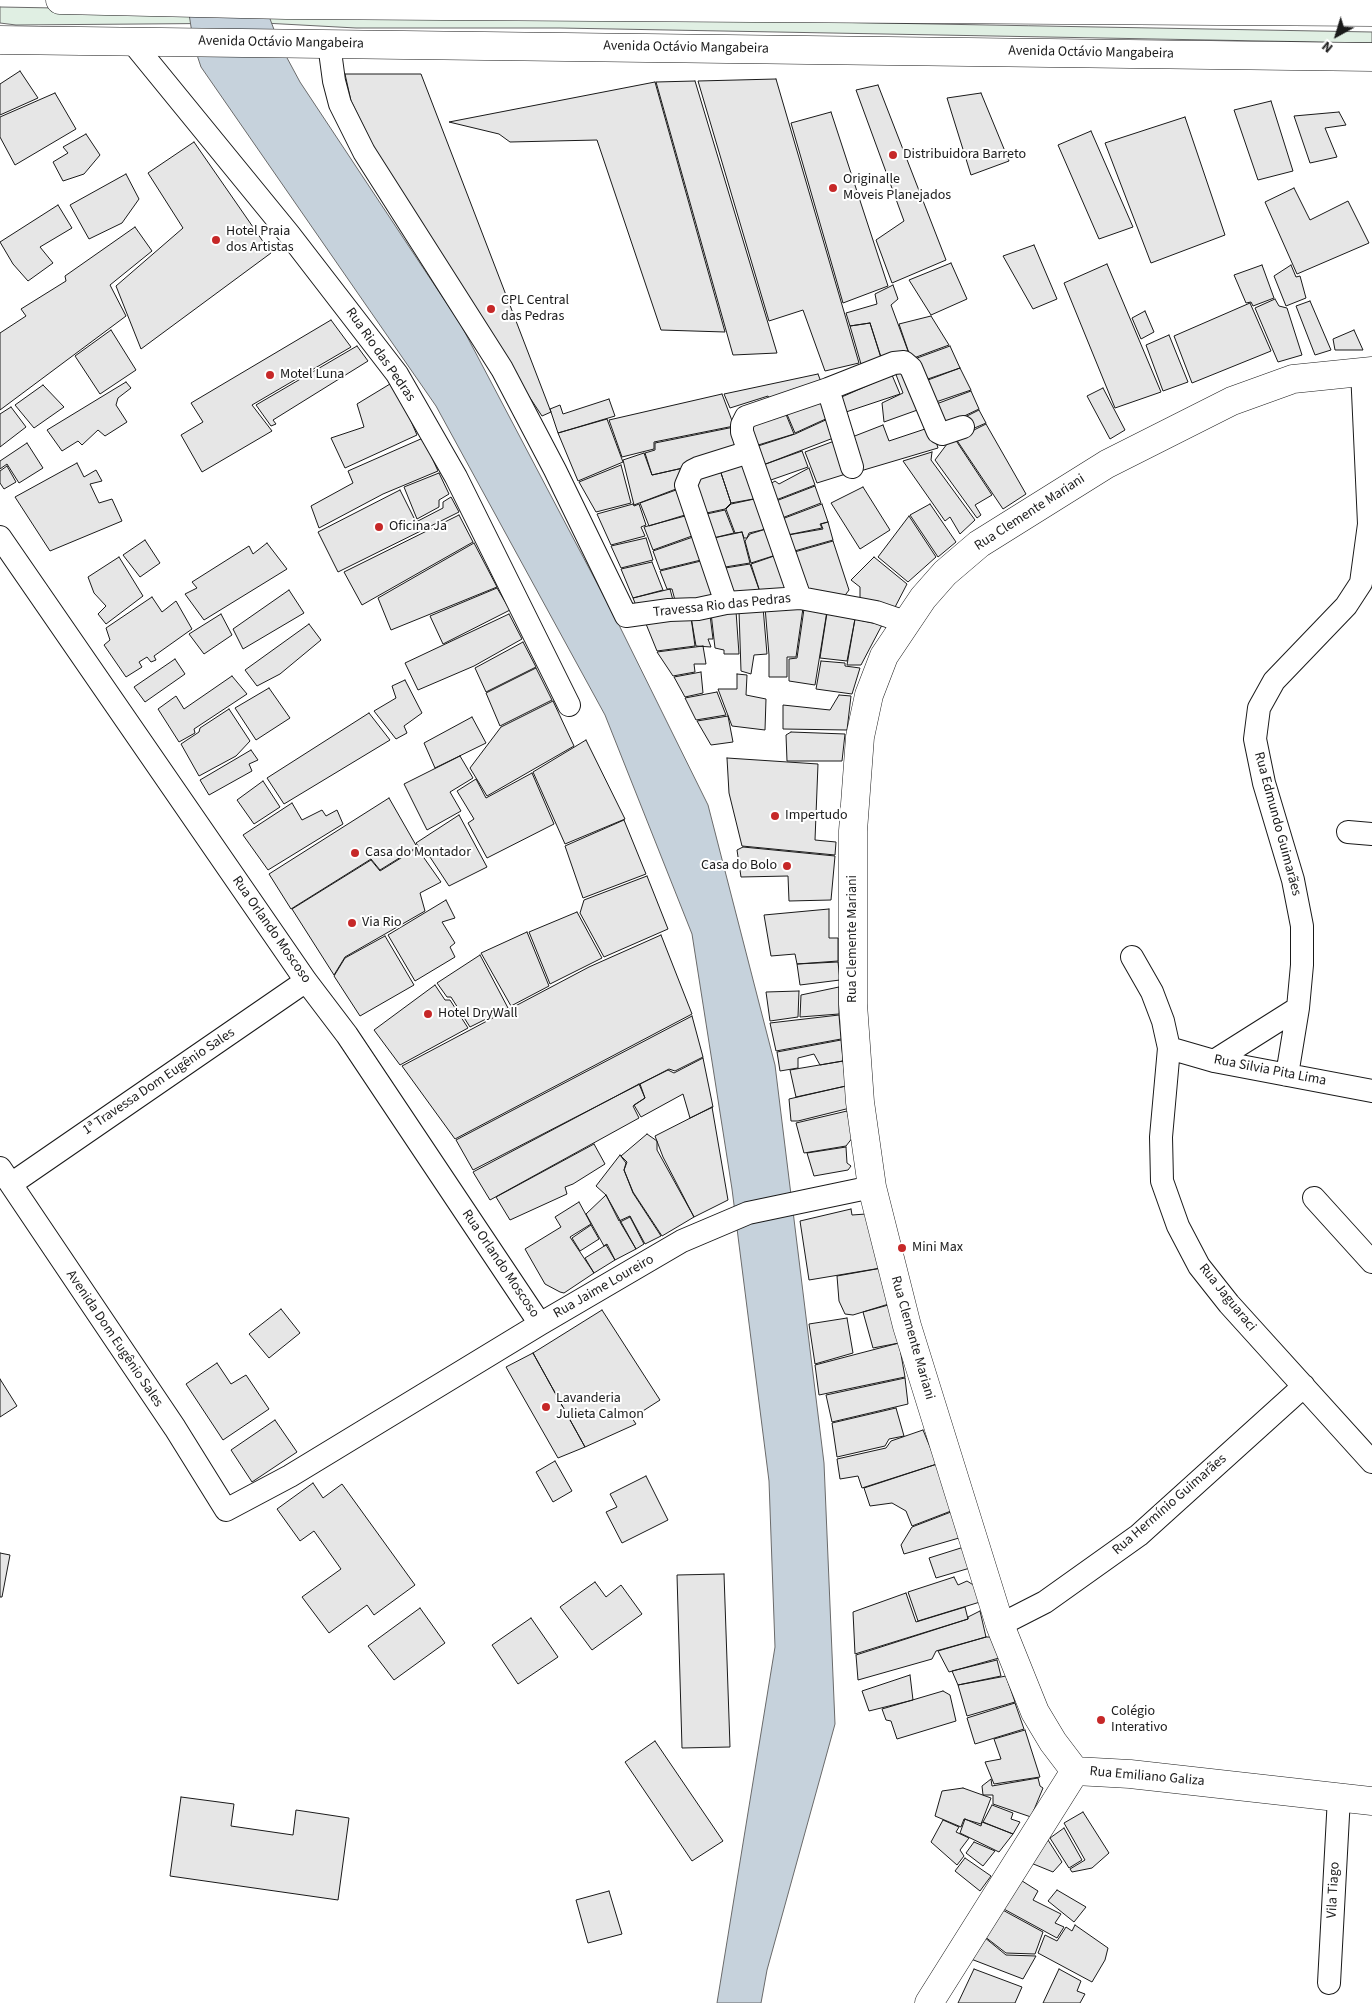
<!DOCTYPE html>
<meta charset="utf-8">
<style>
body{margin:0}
#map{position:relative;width:1372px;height:2003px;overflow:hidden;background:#fff;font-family:"Source Sans 3",sans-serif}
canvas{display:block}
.north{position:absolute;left:1312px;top:10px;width:50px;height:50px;-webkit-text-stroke:4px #fff;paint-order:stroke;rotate:219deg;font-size:14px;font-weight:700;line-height:20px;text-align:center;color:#1a1a1a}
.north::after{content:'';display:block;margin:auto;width:18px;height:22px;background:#1a1a1a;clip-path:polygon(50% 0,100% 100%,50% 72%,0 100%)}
</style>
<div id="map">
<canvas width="1372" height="2003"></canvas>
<div class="north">N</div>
</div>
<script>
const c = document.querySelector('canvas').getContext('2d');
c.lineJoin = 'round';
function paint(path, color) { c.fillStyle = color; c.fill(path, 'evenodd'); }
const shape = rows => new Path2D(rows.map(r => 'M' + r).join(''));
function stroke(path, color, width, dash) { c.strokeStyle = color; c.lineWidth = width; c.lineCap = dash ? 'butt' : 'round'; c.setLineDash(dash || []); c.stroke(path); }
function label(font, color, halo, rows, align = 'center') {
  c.font = font + ' "Source Sans 3",sans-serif'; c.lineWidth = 4; c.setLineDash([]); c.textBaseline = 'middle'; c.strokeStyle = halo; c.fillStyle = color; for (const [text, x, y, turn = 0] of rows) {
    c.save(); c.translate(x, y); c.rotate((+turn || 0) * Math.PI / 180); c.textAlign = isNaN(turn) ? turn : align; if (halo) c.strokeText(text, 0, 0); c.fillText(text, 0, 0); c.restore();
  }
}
const green = shape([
 [0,7,1372,32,1372,43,560,28,356,28,264,23,16,25,0,23,0,7]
]);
const water = shape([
 [263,0,279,43,300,82,461,325,619,625,708,805,775,1065,824,1463,835,1724,767,1970,761,2003,717,2003,775,1647,769,1481,732,1189,692,934,605,715,436,406,201,67,194,46,187,1,263,0]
]);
const building = shape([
 [20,71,38,98,0,115,0,84,20,71],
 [345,74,421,74,551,412,542,416,403,206,351,101,345,74],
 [776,79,859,363,825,371,803,310,769,321,698,81,776,79],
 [695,81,777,353,733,355,656,82,695,81],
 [655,82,725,332,661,330,597,140,510,142,499,134,449,122,655,82],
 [878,85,946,260,892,283,876,240,904,221,856,90,878,85],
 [55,93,76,129,15,165,0,137,0,117,55,93],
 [981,93,1009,161,971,175,947,98,981,93],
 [1271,101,1293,171,1258,180,1234,110,1271,101],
 [831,112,888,286,843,303,791,123,831,112],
 [1339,112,1346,125,1325,128,1337,157,1310,163,1294,116,1339,112],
 [1185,117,1225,235,1151,263,1105,143,1185,117],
 [1091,131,1133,227,1099,239,1058,145,1091,131],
 [86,134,100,155,84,174,63,181,53,162,68,153,63,147,86,134],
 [194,142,271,253,141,349,116,286,183,228,148,173,194,142],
 [126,174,139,199,122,223,89,239,70,205,126,174],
 [1294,188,1310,220,1348,201,1369,243,1297,274,1265,202,1294,188],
 [58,205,72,228,40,247,53,263,28,281,13,264,0,242,58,205],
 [135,227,152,251,110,285,126,316,0,410,0,333,26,316,21,309,66,281,65,276,135,227],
 [1034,245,1057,299,1033,309,1003,256,1034,245],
 [951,263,967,299,931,315,909,280,951,263],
 [1107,264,1161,392,1115,408,1064,283,1107,264],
 [1262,265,1274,298,1253,306,1251,302,1246,303,1234,275,1262,265],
 [1291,265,1296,277,1300,276,1306,298,1286,306,1274,276,1291,265],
 [893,285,898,299,891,305,908,351,881,357,870,323,850,326,846,313,877,304,875,294,893,285],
 [1275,299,1279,306,1287,308,1302,355,1278,362,1255,308,1275,299],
 [1310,301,1331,350,1315,355,1296,306,1310,301],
 [1250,303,1271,351,1192,383,1174,336,1250,303],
 [1145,311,1154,332,1141,339,1132,318,1145,311],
 [931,316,949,345,911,359,899,324,931,316],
 [331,320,351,347,252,405,272,431,202,472,181,435,203,422,191,403,331,320],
 [870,323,881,358,861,364,850,326,870,323],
 [111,330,136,370,100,394,75,356,111,330],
 [1354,330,1363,350,1335,350,1333,339,1354,330],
 [1169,335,1188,382,1163,391,1146,345,1169,335],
 [357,346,368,361,273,420,276,424,271,426,256,405,357,346],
 [950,346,960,368,919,382,909,361,950,346],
 [906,367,923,408,884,422,882,403,903,393,895,372,906,367],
 [960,368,971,390,930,404,920,383,960,368],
 [818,374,823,387,771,401,768,396,730,408,724,394,818,374],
 [892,375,900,394,840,414,837,399,892,375],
 [126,382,131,388,118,398,116,405,127,422,105,436,98,430,82,445,78,441,62,451,47,430,126,382],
 [390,384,401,398,417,435,345,468,331,438,364,427,357,404,390,384],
 [43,385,64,407,34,428,15,405,43,385],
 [1103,388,1125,430,1110,439,1087,396,1103,388],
 [971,391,979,409,941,427,931,406,971,391],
 [722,394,734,426,654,442,654,449,622,457,609,420,722,394],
 [609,399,615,416,558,433,550,409,560,405,563,414,609,399],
 [824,399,830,417,795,433,786,412,824,399],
 [11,407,26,427,0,447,0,414,11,407],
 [979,410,986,423,970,430,963,418,979,410],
 [785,412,794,434,755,446,747,421,785,412],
 [830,418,836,437,763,465,755,447,795,434,830,418],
 [607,419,623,462,578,481,558,433,607,419],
 [986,424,1026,494,1003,509,956,439,986,424],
 [883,425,889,441,928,428,929,439,935,438,938,448,857,472,847,439,883,425],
 [734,427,739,447,683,468,652,475,645,453,655,450,655,443,734,427],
 [953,436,992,495,975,505,981,515,977,518,935,460,953,436],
 [423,438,438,471,383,494,319,528,311,506,353,483,348,471,423,438],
 [837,440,849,473,817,483,805,452,837,440],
 [27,443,43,468,19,483,7,464,0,469,0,461,27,443],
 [802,451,808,467,768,481,763,465,802,451],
 [932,452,931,460,975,520,960,534,950,517,945,521,903,461,932,452],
 [644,453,652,475,683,468,676,489,634,505,623,460,644,453],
 [747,459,759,498,731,503,719,467,747,459],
 [77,463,84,477,96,470,102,481,90,484,99,503,112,499,122,521,50,551,15,497,77,463],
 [621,465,631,503,596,512,579,482,621,465],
 [7,466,16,482,4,489,0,483,0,471,7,466],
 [719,467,731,503,725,509,702,514,694,473,719,467],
 [809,468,815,485,776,500,770,484,775,481,779,484,809,468],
 [439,473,449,494,439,500,439,507,417,519,404,487,439,473],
 [815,486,821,503,782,518,776,501,815,486],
 [863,487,890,530,860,549,831,503,863,487],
 [400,490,416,522,443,508,443,502,451,497,459,512,338,572,318,532,400,490],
 [676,490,685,515,649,526,640,503,676,490],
 [759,498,766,529,749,533,747,538,744,538,742,532,735,533,726,509,731,504,759,498],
 [633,504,634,506,639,504,646,525,641,527,645,536,611,545,597,514,633,504],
 [822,504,828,522,820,524,822,528,787,535,782,519,822,504],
 [930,504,956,542,938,557,910,515,930,504],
 [725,510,734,533,709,539,702,515,725,510],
 [459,515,473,542,362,605,344,572,459,515],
 [685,516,692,536,653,550,644,527,685,516],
 [909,516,936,557,908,582,878,557,909,516],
 [828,522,833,540,791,552,788,535,823,529,821,524,828,522],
 [766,529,776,555,751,563,745,541,750,534,766,529],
 [742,532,750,563,719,568,709,539,742,532],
 [693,537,701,560,660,570,653,551,693,537],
 [646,538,653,560,621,568,611,546,646,538],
 [145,540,160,563,140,577,123,555,145,540],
 [833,541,849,590,840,602,806,597,791,553,833,541],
 [267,543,287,569,204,620,185,594,197,588,192,582,249,546,253,554,267,543],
 [474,543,497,587,391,630,378,598,474,543],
 [777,555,788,591,760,592,751,564,777,555],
 [119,557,143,596,106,624,98,614,106,606,94,593,88,577,119,557],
 [874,557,907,584,893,611,860,602,860,587,851,580,874,557],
 [701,561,715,595,676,604,672,589,667,589,660,571,701,561],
 [652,562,663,590,633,598,621,569,652,562],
 [750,564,760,592,732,597,719,569,750,564],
 [497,588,510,610,443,644,430,616,497,588],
 [670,589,674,604,637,608,633,598,670,589],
 [289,590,304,613,243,649,233,629,289,590],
 [152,597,162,612,176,601,192,629,154,656,156,660,151,662,147,657,139,662,142,667,126,677,104,645,110,640,106,628,152,597],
 [763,607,767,654,754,655,751,674,741,671,739,611,763,607],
 [765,607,803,608,796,657,787,657,787,677,769,677,769,655,765,607],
 [804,609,827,611,815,685,789,681,789,659,797,658,804,609],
 [736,611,739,654,724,654,724,650,715,648,711,613,736,611],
 [827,613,855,619,847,661,820,658,827,613],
 [221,614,232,635,204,654,189,634,221,614],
 [509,614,522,639,474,666,418,690,405,663,509,614],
 [710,615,713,639,708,639,711,647,696,646,691,617,710,615],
 [691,617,695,646,657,651,644,619,691,617],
 [855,619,882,625,861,665,847,665,855,619],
 [309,624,321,640,280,674,257,686,245,670,309,624],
 [523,642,536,667,486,692,475,668,523,642],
 [703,646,706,664,694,664,695,672,673,676,657,652,703,646],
 [175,659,185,674,145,702,134,687,175,659],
 [821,661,845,663,845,666,860,668,852,694,816,689,821,661],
 [536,668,552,700,500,726,486,693,536,668],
 [701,672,703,693,685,697,674,677,701,672],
 [737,674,747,675,746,695,766,699,765,730,732,726,718,689,737,689,737,674],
 [232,676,247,694,194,729,195,733,179,742,158,709,176,696,184,709,232,676],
 [405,680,422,713,404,726,407,733,396,739,374,711,396,698,392,686,405,680],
 [269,688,290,718,256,740,235,708,269,688],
 [717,692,726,715,696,720,685,698,717,692],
 [839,695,851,696,847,730,783,729,783,705,830,710,839,695],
 [553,701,574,746,487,796,470,768,501,727,553,701],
 [229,709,250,741,236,756,199,776,181,744,199,732,200,728,229,709],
 [369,713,390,740,284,804,267,778,369,713],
 [728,716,733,742,711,745,697,721,728,716],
 [472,717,486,743,435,768,424,743,472,717],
 [791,732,845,734,842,761,787,761,786,735,791,732],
 [586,740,625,819,565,844,533,772,586,740],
 [251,750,258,760,249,764,252,771,209,795,200,780,251,750],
 [460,756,473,778,450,792,461,811,427,830,404,784,460,756],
 [727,758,818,764,815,840,836,842,835,855,742,846,729,793,727,758],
 [532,773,554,824,487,858,468,823,474,819,457,791,476,779,486,798,532,773],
 [263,781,280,807,254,824,237,800,263,781],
 [389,798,417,847,380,870,371,859,291,909,269,874,389,798],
 [292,803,302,820,322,810,326,816,337,810,343,824,268,870,243,835,292,803],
 [459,815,487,867,449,886,430,857,426,857,416,843,459,815],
 [624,820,646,874,583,898,565,846,624,820],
 [743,847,835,856,831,900,789,901,788,876,741,877,737,850,743,847],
 [417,848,441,882,420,893,425,911,345,957,334,975,292,909,371,860,380,871,417,848],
 [647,876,668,929,604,957,580,913,584,900,647,876],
 [446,900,455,918,442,922,455,943,450,947,455,957,415,981,388,935,446,900],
 [829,909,829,938,838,938,838,961,797,964,795,954,771,956,764,915,829,909],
 [577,912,602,958,550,984,529,932,577,912],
 [527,932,549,986,511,1006,481,953,527,932],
 [661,935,692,1014,455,1139,402,1066,589,967,661,935],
 [385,936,414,985,360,1016,334,976,345,958,385,936],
 [480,955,508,1008,470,1027,451,997,447,997,437,983,480,955],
 [838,962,840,980,800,985,797,964,838,962],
 [435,985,445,1000,450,1000,468,1028,400,1065,374,1030,435,985],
 [839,987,839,1014,800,1017,801,995,839,987],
 [799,991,798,1017,770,1021,766,992,799,991],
 [839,1015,841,1039,776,1051,770,1023,839,1015],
 [692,1016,703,1057,675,1071,669,1069,473,1170,456,1140,692,1016],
 [841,1040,843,1061,820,1065,814,1054,798,1058,798,1068,780,1071,777,1052,841,1040],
 [703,1058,713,1107,690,1118,683,1094,641,1117,634,1105,645,1098,640,1084,668,1070,674,1073,703,1058],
 [843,1061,846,1086,796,1097,790,1070,843,1061],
 [639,1084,645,1098,633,1106,639,1118,490,1200,473,1172,639,1084],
 [846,1086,850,1108,798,1121,791,1121,789,1099,846,1086],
 [712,1107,728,1200,694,1217,663,1157,655,1136,712,1107],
 [847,1111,853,1137,846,1146,804,1153,796,1123,847,1111],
 [647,1134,657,1141,657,1150,694,1217,662,1236,633,1192,624,1170,627,1162,621,1156,647,1134],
 [594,1144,605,1164,573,1184,565,1187,567,1194,510,1220,496,1197,594,1144],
 [846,1147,847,1163,851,1166,848,1170,814,1176,807,1153,846,1147],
 [620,1155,626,1163,624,1170,633,1193,661,1236,645,1244,630,1216,619,1221,606,1195,596,1186,620,1155],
 [606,1195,636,1249,615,1260,607,1244,604,1246,586,1214,606,1195],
 [579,1202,591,1224,570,1237,594,1273,564,1293,560,1292,545,1284,525,1249,561,1227,555,1217,579,1202],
 [851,1209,852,1215,866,1214,881,1268,809,1280,800,1221,851,1209],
 [630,1217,644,1244,636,1249,620,1222,630,1217],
 [591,1225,599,1239,580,1251,572,1238,591,1225],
 [606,1245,615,1260,594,1273,585,1258,606,1245],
 [882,1268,892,1303,853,1315,845,1314,839,1301,837,1276,882,1268],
 [892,1304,899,1343,873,1348,863,1312,892,1304],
 [281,1309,300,1333,269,1358,249,1334,281,1309],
 [602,1310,660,1400,632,1418,636,1424,585,1447,533,1353,602,1310],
 [847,1318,853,1353,815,1364,809,1324,847,1318],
 [899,1343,905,1377,819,1395,815,1365,899,1343],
 [533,1353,585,1447,558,1458,506,1367,533,1353],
 [217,1363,231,1384,246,1375,269,1409,223,1440,186,1384,217,1363],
 [905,1378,908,1404,832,1422,826,1395,905,1378],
 [0,1379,17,1406,0,1417,0,1379],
 [896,1408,904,1436,889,1439,885,1446,837,1457,832,1423,896,1408],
 [275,1420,297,1452,252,1482,231,1450,275,1420],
 [923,1430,937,1464,862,1488,858,1476,840,1479,837,1459,886,1448,891,1441,923,1430],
 [555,1461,572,1491,553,1502,536,1472,555,1461],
 [937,1464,951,1511,912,1526,906,1511,892,1503,870,1506,864,1488,937,1464],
 [646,1476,668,1520,622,1543,606,1512,617,1507,610,1494,646,1476],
 [313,1483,323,1498,342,1484,415,1585,374,1615,367,1605,329,1633,302,1597,341,1569,314,1531,300,1541,277,1509,313,1483],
 [951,1512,959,1538,904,1554,901,1545,912,1527,951,1512],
 [964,1547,970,1568,936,1578,929,1558,964,1547],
 [0,1553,10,1555,2,1597,0,1597,0,1553],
 [724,1574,730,1747,682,1748,677,1575,724,1574],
 [954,1577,958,1585,967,1581,975,1586,980,1602,918,1621,908,1592,954,1577],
 [595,1582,606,1597,621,1585,642,1614,592,1650,560,1607,595,1582],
 [906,1593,916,1622,965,1607,968,1619,855,1654,853,1612,906,1593],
 [420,1608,445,1643,394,1680,368,1646,420,1608],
 [980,1611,986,1637,936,1651,932,1659,858,1680,856,1655,968,1619,968,1617,980,1611],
 [531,1618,558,1657,518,1684,492,1645,531,1618],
 [986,1637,993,1637,999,1658,949,1672,938,1651,986,1637],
 [997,1660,1001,1676,958,1685,952,1671,997,1660],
 [910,1675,913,1700,869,1711,862,1691,910,1675],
 [1006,1676,1015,1702,967,1716,958,1685,1006,1676],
 [943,1691,950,1695,956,1721,897,1739,891,1721,886,1720,882,1709,943,1691],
 [1015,1703,1024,1729,975,1744,967,1718,1015,1703],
 [1025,1730,1040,1777,994,1784,985,1762,1001,1759,994,1739,1025,1730],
 [655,1741,723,1841,692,1861,625,1762,655,1741],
 [1038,1778,1040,1786,1043,1788,1031,1817,993,1804,993,1795,983,1795,982,1786,991,1779,992,1786,1038,1778],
 [963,1788,991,1798,981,1824,964,1819,961,1827,935,1816,942,1791,963,1788],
 [181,1797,234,1804,231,1826,293,1835,296,1810,349,1818,338,1900,170,1876,181,1797],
 [992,1805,1013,1813,1011,1819,1020,1822,1013,1834,983,1822,992,1805],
 [1083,1812,1109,1853,1092,1868,1072,1872,1070,1869,1085,1860,1064,1823,1083,1812],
 [965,1819,981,1826,982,1822,1013,1834,999,1852,960,1833,965,1819],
 [943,1820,959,1827,956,1832,969,1838,960,1850,964,1856,957,1865,931,1842,943,1820],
 [1064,1828,1082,1860,1069,1868,1050,1838,1064,1828],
 [1048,1840,1062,1862,1053,1872,1031,1863,1048,1840],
 [974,1842,995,1851,983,1866,966,1853,974,1842],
 [965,1858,991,1876,980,1891,955,1871,965,1858],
 [1019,1879,1038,1891,1033,1900,1061,1914,1055,1923,1064,1927,1057,1938,1002,1908,1019,1879],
 [1057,1890,1086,1907,1074,1922,1048,1901,1057,1890],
 [609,1891,622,1934,588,1943,576,1900,609,1891],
 [999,1908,1043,1932,1035,1954,1006,1953,984,1936,999,1908],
 [1075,1925,1108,1948,1105,1960,1092,1982,1038,1953,1045,1935,1057,1941,1066,1927,1072,1931,1075,1925],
 [984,1937,1006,1955,1036,1956,1023,1979,971,1959,984,1937],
 [974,1969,1022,1987,1015,2003,958,2003,974,1969],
 [1059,1969,1081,1981,1077,1991,1085,1994,1080,2003,1043,2003,1059,1969]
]);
const minor = shape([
 [133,43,289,234,397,374,456,477,569,705],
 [329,44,334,81,340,104,364,152,502,369,555,470,626,616,669,610,698,609,726,603,800,598,876,612,905,622],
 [828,389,852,467],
 [749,452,800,598],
 [0,537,306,981,347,1035,540,1324],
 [726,603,686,485,692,471,698,468,749,452,742,432,742,425,746,417,828,389,894,363,904,362,911,368,938,432,942,434,963,427],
 [1348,832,1372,834],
 [1132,957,1152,992,1163,1021,1169,1048,1161,1137,1162,1181,1178,1226,1199,1266,1229,1304,1372,1462],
 [1169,1048,1214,1061,1372,1091],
 [1214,1061,1298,1008],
 [1287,1075,1298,1008,1302,965,1302,926,1293,880,1264,783,1255,739,1259,708,1274,681,1346,606,1361,583,1369,524,1362,370],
 [0,1168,175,1428,226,1510,290,1476,540,1324,682,1241,748,1213,872,1187],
 [11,1184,306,981],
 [1314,1198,1372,1262],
 [1000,1625,1045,1602,1139,1535,1304,1386],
 [1329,1983,1339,1797]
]);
const tertiary = shape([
 [1075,1771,1053,1742,1035,1712,1000,1625,907,1326,872,1187,860,1102,853,1004,853,831,860,737,869,695,884,656,923,598,945,573,979,544,1107,464,1232,401,1293,379,1372,371],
 [1075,1771,1130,1774,1372,1801],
 [929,2003,1075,1771]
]);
const primary = shape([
 [60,0,286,5,1372,12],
 [0,40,1372,57]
]);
const markers = [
 [893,155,5,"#c62828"],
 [833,188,5,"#c62828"],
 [216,240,5,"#c62828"],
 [491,309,5,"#c62828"],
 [270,375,5,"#c62828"],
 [379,527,5,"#c62828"],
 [775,816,5,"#c62828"],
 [355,853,5,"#c62828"],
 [787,866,5,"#c62828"],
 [352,923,5,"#c62828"],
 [428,1014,5,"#c62828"],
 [902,1248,5,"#c62828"],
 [546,1407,5,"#c62828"],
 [1101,1720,5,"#c62828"]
];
const streetNames = [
 ["Avenida Octávio Mangabeira",281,43,1],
 ["Avenida Octávio Mangabeira",686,48,1],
 ["Avenida Octávio Mangabeira",1091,53,1],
 ["Rua Rio das Pedras",380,355,55],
 ["Rua Clemente Mariani",1030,513,-33],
 ["Travessa Rio das Pedras",722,606,-6],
 ["Rua Edmundo Guimarães",1277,824,75],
 ["Rua Orlando Moscoso",271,930,55],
 ["Rua Clemente Mariani",853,939,-90],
 ["Rua Silvia Pita Lima",1270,1071,11],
 ["1ª Travessa Dom Eugênio Sales",159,1082,-34],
 ["Rua Orlando Moscoso",500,1264,56],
 ["Rua Jaime Loureiro",604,1287,-30],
 ["Rua Jaguaraci",1227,1298,51],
 ["Rua Clemente Mariani",912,1338,74],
 ["Avenida Dom Eugênio Sales",114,1339,56],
 ["Rua Hermínio Guimarães",1170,1505,-41],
 ["Rua Emiliano Galiza",1147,1777,5],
 ["Vila Tiago",1334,1890,-87]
];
const poiNames = [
 ["Distribuidora Barreto",903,155],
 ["Originalle",843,180],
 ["Moveis Planejados",843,196],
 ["Hotel Praia",226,232],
 ["dos Artistas",226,248],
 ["CPL Central",501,301],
 ["das Pedras",501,317],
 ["Motel Luna",280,375],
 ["Oficina Ja",389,527],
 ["Impertudo",785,816],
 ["Casa do Montador",365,853],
 ["Casa do Bolo",777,866,"right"],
 ["Via Rio",362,923],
 ["Hotel DryWall",438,1014],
 ["Mini Max",912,1248],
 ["Lavanderia",556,1399],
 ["Julieta Calmon",556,1415],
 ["Colégio",1111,1712],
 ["Interativo",1111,1728]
];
paint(green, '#e0efe3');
stroke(green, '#6a6a6a', 1);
paint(water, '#c6d2dc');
stroke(water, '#6a6a6a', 1);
paint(building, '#e6e6e6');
stroke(building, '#1a1a1a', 1);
stroke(minor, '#1a1a1a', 24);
stroke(tertiary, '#1a1a1a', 29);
stroke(primary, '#1a1a1a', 29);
stroke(minor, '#fff', 22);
stroke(tertiary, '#fff', 28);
stroke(primary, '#fff', 28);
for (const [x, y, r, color] of markers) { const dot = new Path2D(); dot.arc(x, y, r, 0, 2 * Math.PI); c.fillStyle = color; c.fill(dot); stroke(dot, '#fff', 2); }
label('14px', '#1a1a1a', '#fff', streetNames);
label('14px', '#1a1a1a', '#fff', poiNames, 'left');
</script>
